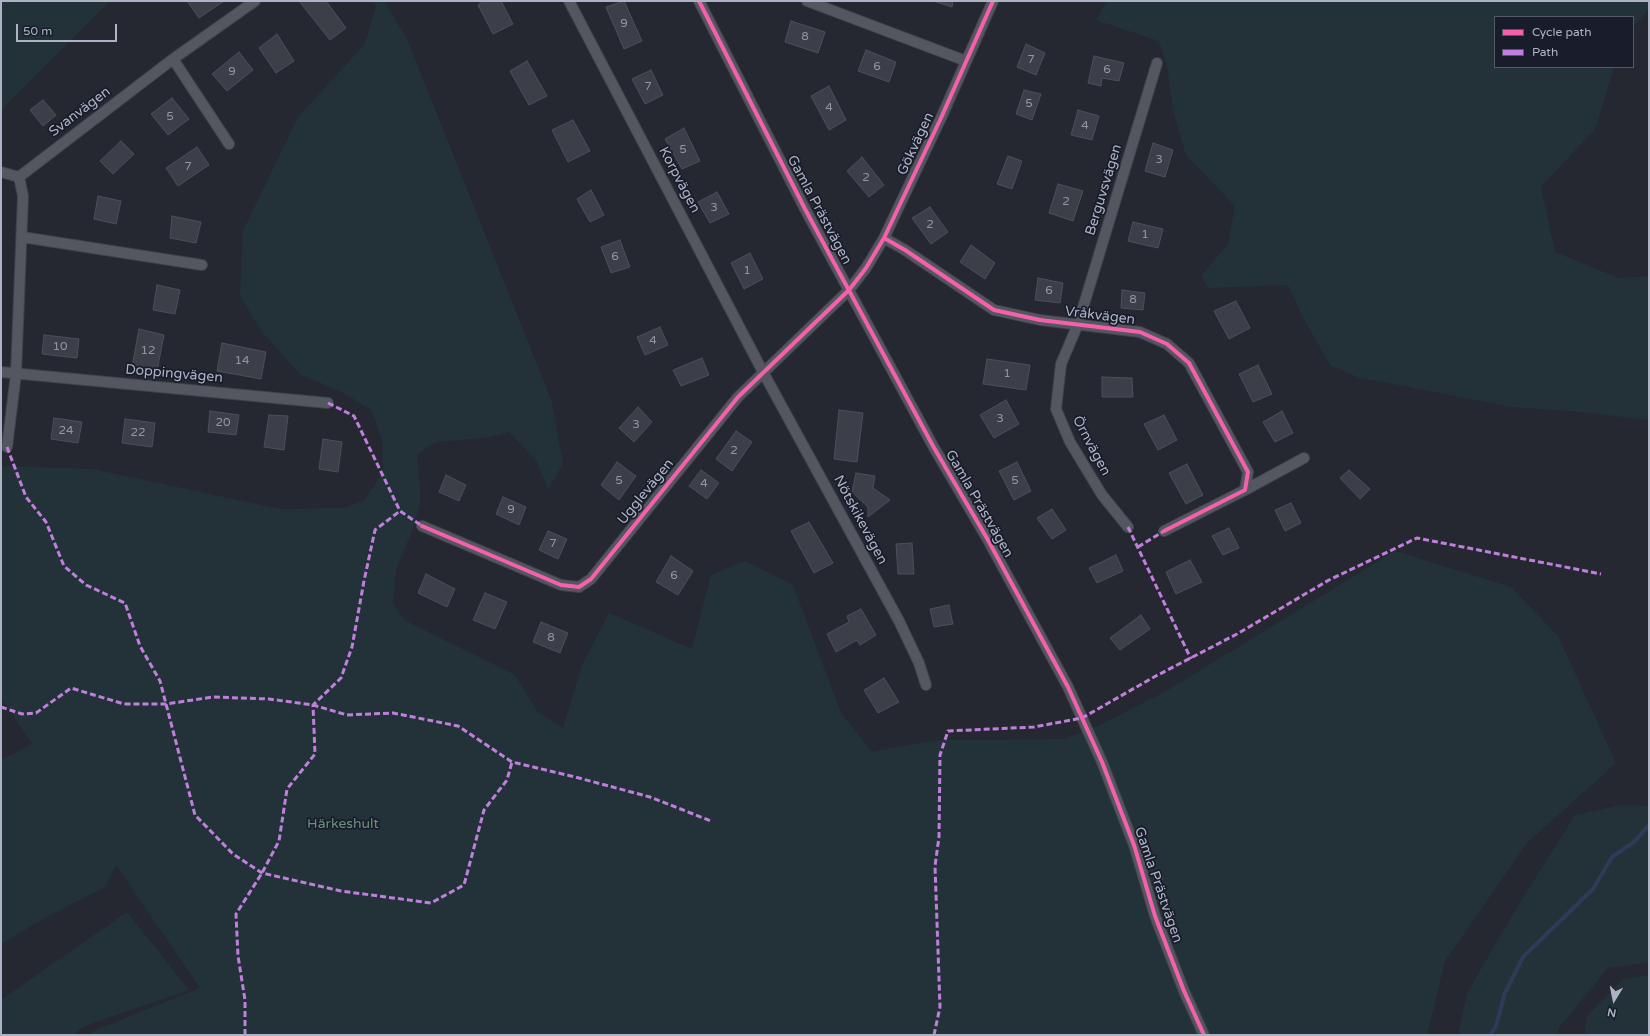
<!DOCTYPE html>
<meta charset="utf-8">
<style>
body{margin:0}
#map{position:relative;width:1650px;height:1036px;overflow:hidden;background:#252831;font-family:"Varela Round",sans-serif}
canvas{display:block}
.frame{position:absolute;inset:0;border:2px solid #adb2c4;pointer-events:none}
.legend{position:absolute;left:1494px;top:16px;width:140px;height:52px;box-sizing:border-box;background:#191d2b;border:1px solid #545968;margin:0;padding:5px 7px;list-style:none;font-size:12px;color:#adb2c4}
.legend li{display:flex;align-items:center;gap:8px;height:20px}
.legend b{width:20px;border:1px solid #545968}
.north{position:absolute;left:1594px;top:980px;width:40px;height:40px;-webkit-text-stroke:3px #191d2b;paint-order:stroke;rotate:190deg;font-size:11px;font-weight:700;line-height:16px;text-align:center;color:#adb2c4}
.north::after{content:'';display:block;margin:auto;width:14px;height:18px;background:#adb2c4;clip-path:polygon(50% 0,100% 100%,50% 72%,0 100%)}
.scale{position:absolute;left:16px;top:24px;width:101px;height:18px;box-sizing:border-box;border:2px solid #adb2c4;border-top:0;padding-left:5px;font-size:12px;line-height:14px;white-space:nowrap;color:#adb2c4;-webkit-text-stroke:3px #191d2b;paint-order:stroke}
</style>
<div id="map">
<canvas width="1650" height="1036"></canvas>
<div class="frame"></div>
<ul class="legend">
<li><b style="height:5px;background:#f560ab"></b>Cycle path</li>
<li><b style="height:5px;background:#c07fdc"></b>Path</li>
</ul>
<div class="north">N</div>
<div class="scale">50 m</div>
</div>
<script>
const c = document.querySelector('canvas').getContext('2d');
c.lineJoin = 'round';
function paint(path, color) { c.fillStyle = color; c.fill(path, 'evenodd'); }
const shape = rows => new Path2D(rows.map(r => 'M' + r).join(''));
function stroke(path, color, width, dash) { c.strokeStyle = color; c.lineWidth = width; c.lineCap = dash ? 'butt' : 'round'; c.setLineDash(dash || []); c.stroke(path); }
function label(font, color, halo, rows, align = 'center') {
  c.font = font + ' "Varela Round",sans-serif'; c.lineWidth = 3.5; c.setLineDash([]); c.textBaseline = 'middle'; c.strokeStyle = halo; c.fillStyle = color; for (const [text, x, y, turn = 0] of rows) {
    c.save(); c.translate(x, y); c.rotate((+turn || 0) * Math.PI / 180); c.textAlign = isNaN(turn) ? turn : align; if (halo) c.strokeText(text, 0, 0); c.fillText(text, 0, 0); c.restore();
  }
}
const green = shape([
 [1,1,110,1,1,110],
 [372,1,384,1,407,39,552,402,563,464,548,489,536,460,509,432,485,438,435,442,417,455,421,498,414,526,396,570,393,603,404,620,515,675,537,711,563,728,582,665,609,613,692,649,711,575,745,561,793,585,841,713,872,752,936,740,1064,739,1098,726,1168,690,1395,551,1511,587,1558,636,1616,763,1527,843,1445,961,1427,1035,87,1035,91,1032,200,988,116,865,105,887,41,920,1,944,1,760,32,744,1,698,1,466,93,469,280,509,342,508,364,501,383,471,382,439,371,410,342,392,300,374,263,333,240,296,243,231,298,117,365,44,376,6],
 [1107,1,1649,1,1649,8,1633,28,1633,17,1495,17,1495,67,1614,67,1595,129,1541,187,1555,252,1619,278,1649,276,1649,420,1581,412,1512,407,1357,377,1330,365,1301,314,1288,285,1208,288,1201,276,1228,244,1235,206,1186,155,1173,110,1167,67,1159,41,1096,20],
 [1621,805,1649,806,1649,962,1608,968,1558,1029,1559,1035,1458,1035,1467,993,1516,909,1575,815],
 [127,912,189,990,85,1026,73,1035,1,1035,1,1000],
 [1649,975,1649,1035,1585,1035,1587,1016,1623,979]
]);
const stream = shape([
 [1490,1035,1496,1026,1505,993,1523,957,1593,889,1612,857,1634,842,1649,825]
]);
const building = shape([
 [187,1,224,1,199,18,187,1],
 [299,1,326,1,346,28,330,40,299,1],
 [484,1,501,1,513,24,493,34,478,5,484,1],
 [624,1,642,41,624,49,606,7,624,1],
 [933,1,953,1,952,7,933,1],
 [791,21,825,32,818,53,785,42,791,21],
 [277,34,294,61,276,73,259,48,277,34],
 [1026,44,1045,53,1036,75,1017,67,1026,44],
 [866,50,896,62,889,82,858,71,866,50],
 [239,52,253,70,227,91,212,74,239,52],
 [1094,56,1124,63,1119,81,1102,78,1101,86,1088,83,1094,56],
 [527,61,547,96,529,105,510,71,527,61],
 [651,70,663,95,645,104,632,79,651,70],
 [829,86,846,120,829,130,811,96,829,86],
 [1024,90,1041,94,1032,120,1016,114,1024,90],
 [172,98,189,119,168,135,151,114,172,98],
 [43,100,56,115,43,126,30,110,43,100],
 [1078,110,1099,116,1092,140,1071,135,1078,110],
 [573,120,590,151,568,162,552,130,573,120],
 [684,128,700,161,682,169,665,139,684,128],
 [121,141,134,154,113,174,100,161,121,141],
 [1153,143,1173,150,1165,177,1145,171,1153,143],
 [197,147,209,165,178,186,166,168,197,147],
 [1008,156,1022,161,1012,189,997,184,1008,156],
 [862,157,884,185,869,197,847,171,862,157],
 [1058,184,1083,191,1073,221,1049,213,1058,184],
 [591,190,604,215,590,222,577,199,591,190],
 [717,192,729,214,710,223,698,202,717,192],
 [98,196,121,201,116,224,94,219,98,196],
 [930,207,948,232,931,244,912,218,930,207],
 [172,216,201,222,196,243,170,238,172,216],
 [1133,222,1163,229,1158,248,1128,241,1133,222],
 [620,240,630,267,611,273,601,247,620,240],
 [971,245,995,263,985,279,960,262,971,245],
 [750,253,763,279,744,289,731,263,750,253],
 [1038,278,1063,283,1060,303,1035,300,1038,278],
 [157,285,180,290,175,314,153,310,157,285],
 [1122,290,1145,293,1143,310,1121,308,1122,290],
 [1236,301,1250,328,1229,339,1214,311,1236,301],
 [660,327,668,345,645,355,637,337,660,327],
 [139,329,164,335,157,371,132,367,139,329],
 [44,335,79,339,77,358,42,354,44,335],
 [222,343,266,352,261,379,217,371,222,343],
 [702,358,709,375,681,386,673,370,702,358],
 [987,359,1030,365,1026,390,983,384,987,359],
 [1258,365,1272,394,1253,402,1239,374,1258,365],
 [1102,377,1132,378,1133,397,1102,397,1102,377],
 [1006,400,1019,424,994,438,980,415,1006,400],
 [638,407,652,422,634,442,619,428,638,407],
 [839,410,863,413,857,462,834,459,839,410],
 [210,411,239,415,236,435,208,432,210,411],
 [1282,411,1293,433,1275,442,1263,422,1282,411],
 [269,415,288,416,284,450,264,447,269,415],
 [1164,415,1177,440,1158,450,1144,424,1164,415],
 [54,418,82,422,78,443,51,439,54,418],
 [125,419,155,423,152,447,122,443,125,419],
 [736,431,752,442,732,471,716,459,736,431],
 [323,439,342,442,338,472,319,469,323,439],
 [617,462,636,476,619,500,601,485,617,462],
 [1017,462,1031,491,1014,500,999,471,1017,462],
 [1187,464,1203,495,1186,504,1169,473,1187,464],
 [701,470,719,483,707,499,689,486,701,470],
 [1349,470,1370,489,1360,499,1340,478,1349,470],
 [856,473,875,476,873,488,890,500,868,517,868,507,852,492,856,473],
 [446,475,466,485,459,501,439,492,446,475],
 [503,497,526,507,519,525,496,514,503,497],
 [1291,503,1301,523,1285,531,1275,510,1291,503],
 [1052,509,1066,530,1052,539,1037,518,1052,509],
 [809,522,833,563,814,573,791,531,809,522],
 [1229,528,1239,548,1223,555,1212,536,1229,528],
 [548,531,567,539,558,559,539,550,548,531],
 [912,543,914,574,898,574,896,544,912,543],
 [1116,555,1123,571,1097,583,1089,568,1116,555],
 [671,556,693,571,678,595,656,582,671,556],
 [1190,560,1202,582,1176,594,1166,572,1190,560],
 [426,574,455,589,447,607,418,593,426,574],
 [485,593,507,602,495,629,473,620,485,593],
 [949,605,953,624,934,627,930,609,949,605],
 [861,609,876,635,860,645,857,640,836,652,827,634,849,622,847,616,861,609],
 [1141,615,1150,629,1120,650,1110,638,1141,615],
 [541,622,568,633,560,653,533,642,541,622],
 [884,678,899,702,878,713,864,690,884,678],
 [1161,872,1163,879,1157,880,1156,874,1161,872]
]);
const minor = shape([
 [569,1,763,372,899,621,919,663,926,685],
 [699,1,805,209,933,446,988,540,1068,687,1102,762,1134,845,1155,916,1184,991,1204,1035],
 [807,1,966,61],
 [173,59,229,144],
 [1,172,19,177,173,59,255,1],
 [22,237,202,265],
 [884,238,905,250,994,310,1040,320,1140,332,1167,344,1189,363,1248,472,1245,490,1164,531],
 [1,372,328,403],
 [7,447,16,374,23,196,19,177],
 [1245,490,1304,458],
 [422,526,561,585,579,587,591,579,738,397,849,290,866,268,884,238,941,118,993,1],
 [1128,527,1102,495,1070,442,1056,409,1061,364,1078,324,1157,63]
]);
const quiet = shape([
 [328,403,354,416,400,511,422,526],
 [7,447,26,497,46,522,64,566,86,585,125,603,140,646,160,681,195,815,233,854,262,873,341,891,431,903,464,885,484,810,507,780,512,762],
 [1128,527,1191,659],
 [1138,547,1164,531],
 [1,707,22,714,36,713,71,688,124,704,166,704,213,697,269,699,313,705,347,715,393,713,458,726,512,762,575,777,650,797,711,821],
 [245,1035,245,1000,238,956,236,914,262,873,279,841,287,789,315,754,313,705,341,678,352,647,364,581,375,530,400,511],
 [934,1035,940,1007,935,866,939,837,940,755,948,731,1034,727,1082,718,1154,677,1237,634,1329,580,1417,538,1601,574]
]);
const cycleway = shape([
 [699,1,805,209,933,446,988,540,1068,687,1102,762,1134,845,1155,916,1184,991,1204,1035],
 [884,238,905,250,994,310,1040,320,1140,332,1167,344,1189,363,1248,472,1245,490,1164,531],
 [422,526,561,585,579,587,591,579,738,397,849,290,866,268,884,238,941,118,993,1]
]);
const numberNames = [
 ["9",624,24],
 ["8",805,37],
 ["7",1031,60],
 ["6",877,67],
 ["6",1107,70],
 ["9",232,72],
 ["7",648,87],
 ["5",1029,104],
 ["4",829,108],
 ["5",170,117],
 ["4",1085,126],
 ["5",683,150],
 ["3",1159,160],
 ["7",188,167],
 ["2",866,178],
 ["2",1066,202],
 ["3",714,208],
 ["2",930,225],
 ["1",1145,235],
 ["6",615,257],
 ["1",747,271],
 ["6",1049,291],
 ["8",1133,300],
 ["4",653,341],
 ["10",60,347],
 ["12",148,351],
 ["14",242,361],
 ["1",1007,374],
 ["3",1000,419],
 ["20",223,423],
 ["3",636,425],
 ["24",66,431],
 ["22",138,433],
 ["2",734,451],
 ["5",619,481],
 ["5",1015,481],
 ["4",704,484],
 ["9",511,510],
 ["7",553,544],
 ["6",674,576],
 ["8",551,638]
];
const streetNames = [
 ["Svanvägen",80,112,-37],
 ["Gökvägen",916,144,-65],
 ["Korpvägen",679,180,62],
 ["Berguvsvägen",1104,190,-73],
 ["Gamla Prästvägen",819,210,62],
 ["Vråkvägen",1100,316,7],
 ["Doppingvägen",174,374,5],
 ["Örnvägen",1091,446,62],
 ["Ugglevägen",646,492,-51],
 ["Gamla Prästvägen",979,504,60],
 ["Nötskikevägen",860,520,62],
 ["Gamla Prästvägen",1158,885,71]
];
const parkNames = [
 ["Härkeshult",343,824]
];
paint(green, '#223238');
stroke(stream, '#303a58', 4);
paint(building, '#3d3f48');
stroke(building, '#4c4f5a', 1);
stroke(minor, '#40434a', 12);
stroke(minor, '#545660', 10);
stroke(quiet, '#c07fdc', 3, [6, 3]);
stroke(cycleway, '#f560ab', 4);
label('12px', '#9195a5', null, numberNames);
label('14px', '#adb2c4', '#191d2b', streetNames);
label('14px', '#659478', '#191d2b', parkNames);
</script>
